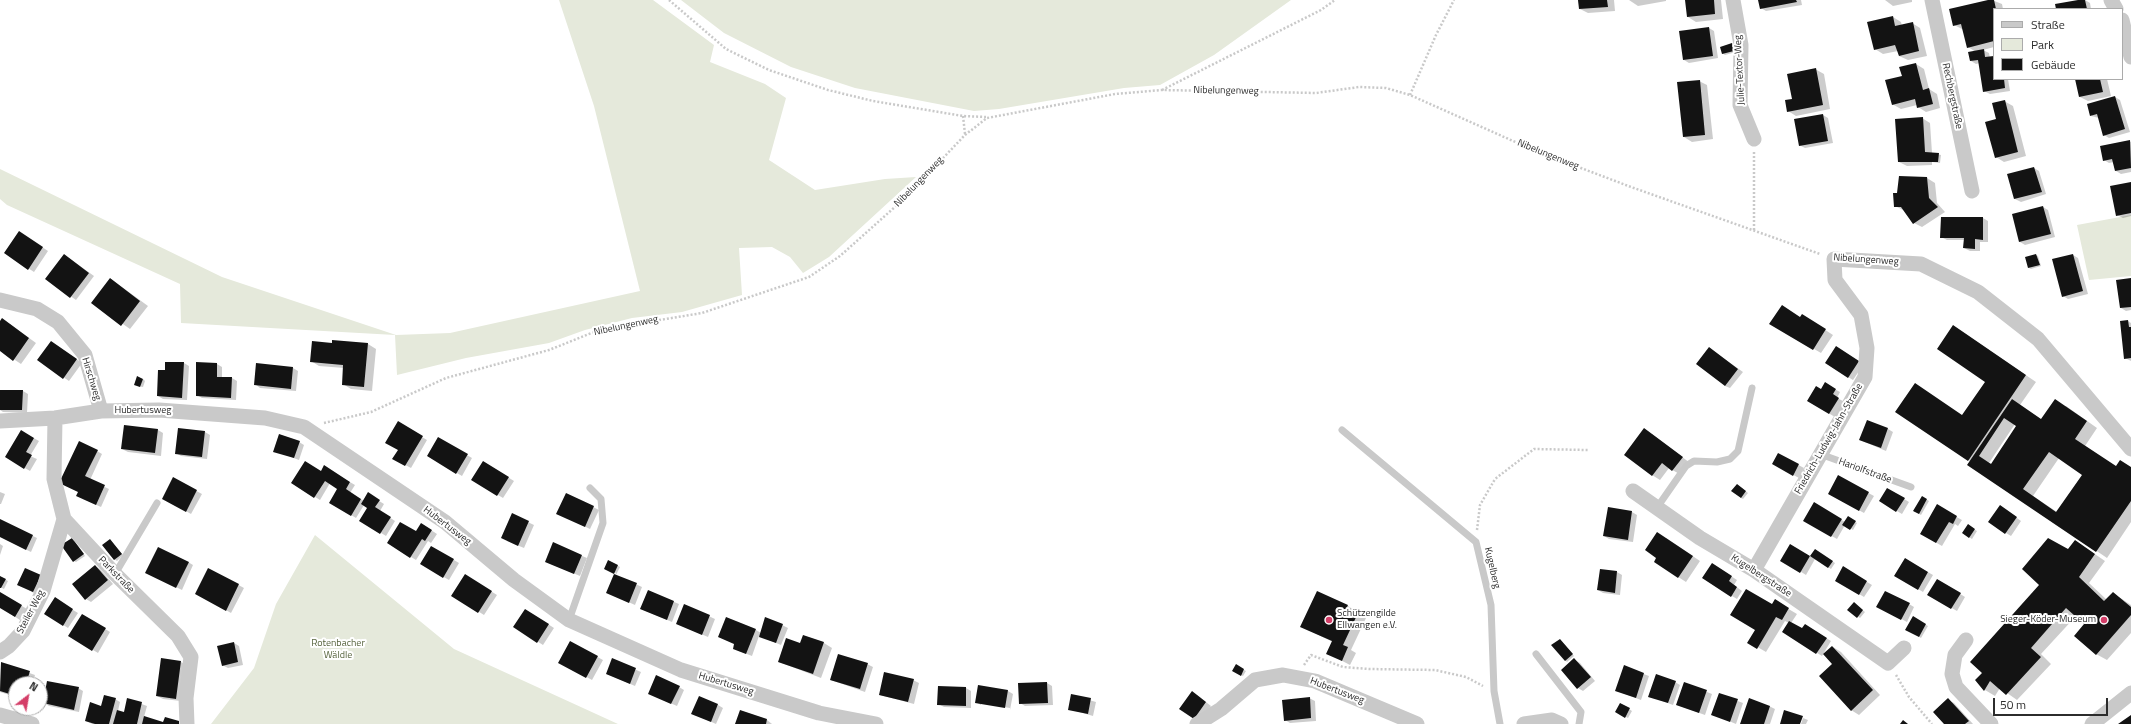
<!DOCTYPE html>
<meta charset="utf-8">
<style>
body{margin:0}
#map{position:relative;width:2131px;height:724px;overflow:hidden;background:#fff;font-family:"Titillium Web",sans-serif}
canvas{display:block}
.legend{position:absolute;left:1993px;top:8px;width:130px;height:72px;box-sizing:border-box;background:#fff;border:1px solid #ababab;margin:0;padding:5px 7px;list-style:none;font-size:12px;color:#2c2c2c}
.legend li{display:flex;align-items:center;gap:8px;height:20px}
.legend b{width:20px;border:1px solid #ababab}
.north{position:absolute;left:8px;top:676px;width:40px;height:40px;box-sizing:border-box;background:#fff;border:1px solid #ababab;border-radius:50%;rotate:31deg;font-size:11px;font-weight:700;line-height:16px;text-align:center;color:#2c2c2c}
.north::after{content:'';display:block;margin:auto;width:14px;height:18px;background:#d43e68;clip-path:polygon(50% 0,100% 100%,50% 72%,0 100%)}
.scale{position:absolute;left:1993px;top:698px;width:115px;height:18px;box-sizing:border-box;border:2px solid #2c2c2c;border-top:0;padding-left:5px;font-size:12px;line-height:14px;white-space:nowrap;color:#2c2c2c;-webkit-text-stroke:3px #fff;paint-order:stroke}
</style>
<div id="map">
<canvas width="2131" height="724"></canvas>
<ul class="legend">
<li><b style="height:5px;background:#c9c9c9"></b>Straße</li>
<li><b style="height:11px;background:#e5e9db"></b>Park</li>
<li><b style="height:11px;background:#131313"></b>Gebäude</li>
</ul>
<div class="north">N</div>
<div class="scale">50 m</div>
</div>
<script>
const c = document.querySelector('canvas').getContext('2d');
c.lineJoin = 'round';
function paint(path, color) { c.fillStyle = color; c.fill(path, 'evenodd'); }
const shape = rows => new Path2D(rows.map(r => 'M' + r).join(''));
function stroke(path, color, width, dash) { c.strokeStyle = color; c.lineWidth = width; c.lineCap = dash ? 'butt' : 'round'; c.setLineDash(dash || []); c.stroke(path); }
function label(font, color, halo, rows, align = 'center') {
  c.font = font + ' "Titillium Web",sans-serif'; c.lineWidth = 4; c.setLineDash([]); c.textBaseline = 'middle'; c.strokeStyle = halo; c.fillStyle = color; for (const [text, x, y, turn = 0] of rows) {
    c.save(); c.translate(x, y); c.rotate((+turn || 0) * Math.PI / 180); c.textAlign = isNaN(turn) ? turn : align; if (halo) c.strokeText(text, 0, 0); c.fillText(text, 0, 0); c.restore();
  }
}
const green = shape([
 [559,0,653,0,714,45,710,62,765,84,786,98,769,160,815,190,885,179,916,177,829,257,803,273,790,257,772,247,739,248,742,295,682,312,632,318,585,330,549,343,466,358,397,375,395,335,181,323,180,284,7,205,0,199,0,169,222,277,396,335,450,333,640,291,594,106],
 [681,0,1291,0,1214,55,1160,85,1124,88,999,109,974,111,855,88,791,67,724,33],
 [2131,215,2131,276,2089,280,2077,225],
 [315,535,454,649,618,724,211,724,254,668,276,604]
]);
const shadow = shape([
 [1578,0,1614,0,1615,11,1588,13,1580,9],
 [1629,0,1666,0,1666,1,1638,6],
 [1686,0,1721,0,1723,19,1696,22,1688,17],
 [1759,0,1801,0,1802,5,1766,11,1761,8],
 [1885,0,1912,0,1912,2,1893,6],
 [1992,0,2002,4,2003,9,1994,9,1994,47,1983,50,1989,53,1990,58,1994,57,1994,79,2008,79,2010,91,1990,94,1984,91,1980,63,1976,64,1971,61,1976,52,1968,47,1964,30,1954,25],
 [2085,0,2090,3,2091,9,2057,9],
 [1893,17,1901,22,1902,26,1912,23,1920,28,1927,56,1908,60,1899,56,1898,51,1883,54,1875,49],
 [1709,28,1714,31,1718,58,1689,63,1684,60],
 [1732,44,1736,52,1725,55,1722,53],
 [1916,64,1924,69,1929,89,1937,94,1940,108,1926,112,1918,107,1917,105,1901,109,1892,104,1903,76],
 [1815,69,1824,74,1830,109,1796,116,1788,111,1793,99],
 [2076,79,2107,79,2111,96,2088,101,2080,97],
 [1699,81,1707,85,1713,139,1692,142,1684,137],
 [2115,97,2120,100,2130,132,2109,138,2104,135,2099,118,2091,116],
 [2004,101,2013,106,2026,156,2004,162,1996,157,1997,120],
 [1823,115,1828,118,1833,143,1805,148,1799,145],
 [1922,118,1930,123,1932,153,1941,155,1940,163,1932,162,1932,165,1907,166,1899,162],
 [2129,141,2131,142,2131,172,2121,174,2116,171,2114,162,2109,163,2104,160],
 [2034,168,2039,171,2046,194,2021,202,2015,199,2008,175],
 [1927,178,1935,183,1937,203,1945,212,1922,227,1914,223,1905,211,1895,206,1898,194],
 [2131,183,2131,216,2123,218,2117,215],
 [2043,207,2048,210,2055,237,2025,245,2020,242,2013,215],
 [1983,218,1988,221,1988,242,1980,242,1980,251,1970,251,1964,248,1965,240,1947,240,1941,237],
 [24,235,48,251,34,272,5,253],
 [2036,255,2038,256,2041,266,2031,269,2029,268],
 [2073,255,2078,258,2088,294,2068,299,2063,296],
 [69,258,94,276,76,300,46,279],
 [111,279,148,306,130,329,93,303],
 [2131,279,2131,310,2126,311,2121,308],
 [1801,318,1810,320,1833,335,1821,353,1771,324],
 [2128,321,2131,323,2131,361,2125,358],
 [0,323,10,324,36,343,21,364,0,350],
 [1964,333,2036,382,2020,405,2042,420,2066,406,2097,428,2085,446,2116,467,2131,467,2131,522,2107,558,1968,464,1970,461,1897,412,1963,416,1986,381],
 [2015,424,2018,426,1992,464,1989,463],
 [2059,458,2083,474,2057,512,2033,496],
 [333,341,368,344,376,349,372,391,351,389,343,384,344,368,319,366,311,361,333,344],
 [56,345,82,363,69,381,38,360],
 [1709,348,1743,372,1730,388,1725,386],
 [1842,351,1863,365,1853,380,1848,377],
 [184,363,189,366,187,400,163,399,158,396,165,371],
 [217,364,222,367,222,378,232,378,237,381,236,400,202,398,197,395],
 [257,364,293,368,298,371,296,391,260,388,255,384],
 [143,379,145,381,143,387,137,386],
 [1825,384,1840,392,1837,398,1843,401,1835,417,1808,401,1821,390],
 [0,391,23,391,28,394,27,413,3,412,0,410],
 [398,423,427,440,411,468,394,459,399,450],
 [125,426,158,430,163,433,161,456,128,452,122,449],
 [1888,429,1893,432,1886,451,1860,440],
 [21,431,39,441,30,456,37,459,30,471,6,457],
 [205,432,210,435,207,459,181,456,176,453],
 [1652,434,1690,463,1681,475,1669,468,1660,480,1652,475],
 [438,438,472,458,462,476,428,456],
 [299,442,304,445,299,460,275,451],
 [97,451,102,454,90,480,109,489,101,507,83,499,79,492,66,486],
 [1778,454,1804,468,1799,478,1773,464],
 [484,462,514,481,503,498,473,480],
 [324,467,355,485,350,493,364,501,368,494,384,504,380,511,395,521,386,536,360,520,368,508,364,505,356,518,330,502,339,489,330,483,320,500,293,483,321,472],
 [1839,477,1874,496,1864,513,1829,494],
 [174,479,202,494,191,514,163,498],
 [1739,486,1748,493,1743,499,1741,498],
 [1888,489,1909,502,1902,514,1880,501],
 [0,492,5,494,1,504,0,504],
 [567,494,599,510,590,529,563,516],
 [1922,497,1929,501,1921,515,1914,511],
 [1814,504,1845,522,1848,517,1857,523,1853,530,1845,525,1837,539,1805,521],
 [1937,506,1962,520,1958,526,1955,524,1942,546,1921,534],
 [2005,509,2021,521,2011,536,2006,533],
 [1632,512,1637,515,1633,542,1609,539,1604,536],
 [513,515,534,525,524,548,507,541],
 [0,520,37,538,31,552,0,537],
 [422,524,437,534,431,543,428,541,416,560,388,543,416,532],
 [1968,526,1977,531,1972,539,1963,533],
 [1666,538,1700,561,1686,582,1655,562],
 [74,540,85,556,76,562,74,561],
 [110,540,123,555,117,561,114,559],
 [0,544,3,546,0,555],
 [553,544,587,558,580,576,546,562],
 [1791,545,1810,557,1815,550,1835,563,1831,569,1815,559,1806,575,1782,560],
 [432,547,459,563,449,580,421,564],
 [2086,548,2105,561,2089,583,2107,600,2113,593,2131,605,2131,633,2107,660,2096,654,2085,624,2076,616,2041,654,2051,664,2017,700,2000,688,1995,696,1985,690,1983,673,2040,585,2068,551],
 [1905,559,1933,575,1923,592,1895,575],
 [609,561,620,567,616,575,642,587,635,605,608,593,616,573,608,570],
 [188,562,193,565,182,590,152,575],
 [95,566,100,569,113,584,91,602,86,599,73,585],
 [1717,567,1737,580,1734,585,1742,591,1737,599,1732,596],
 [1844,568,1872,585,1864,597,1836,580],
 [209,569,244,588,231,613,196,593],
 [1601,570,1617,572,1622,575,1620,595,1603,593,1598,590],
 [0,577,8,581,4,589,0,587],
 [470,578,497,595,484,615,452,595],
 [46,579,38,595,18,585],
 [1938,580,1965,597,1957,611,1929,595],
 [648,591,679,604,672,622,641,609],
 [1317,592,1348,606,1366,618,1351,650,1356,653,1350,665,1327,653,1333,642,1302,627],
 [0,593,27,609,20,620,0,607],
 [55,599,78,613,68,628,46,614],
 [1775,601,1797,614,1791,623,1802,630,1805,625,1831,641,1822,656,1783,632,1789,623,1785,621,1766,652,1749,642],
 [1909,604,1914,607,1907,622,1883,609],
 [685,605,715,619,708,637,682,626],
 [1856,605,1865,612,1860,618,1849,610],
 [531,613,554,628,543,645,515,627],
 [83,615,110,632,98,653,70,636],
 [1913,618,1928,626,1921,638,1907,629],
 [782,625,788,628,781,645,759,636,752,656,739,651,735,644,719,637,756,630,761,633],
 [1560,640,1574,656,1567,662,1565,660],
 [570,642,603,660,592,680,560,662],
 [234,643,239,646,243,665,228,668,222,665],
 [824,643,832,648,821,678,779,662,801,644],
 [1833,647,1841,652,1880,695,1859,715,1851,710,1833,664],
 [613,660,641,672,635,686,607,674],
 [1575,660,1580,663,1595,681,1583,691,1578,688],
 [181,662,186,665,181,701,163,699,157,696],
 [1,663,35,675,32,684,16,684,16,697,0,692],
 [867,664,873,667,865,692,831,680],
 [1236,666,1246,671,1243,676,1233,671],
 [1625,667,1649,676,1641,700,1617,691],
 [913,680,919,683,914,704,880,695],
 [1675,682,1680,685,1673,705,1649,696],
 [1047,683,1052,686,1053,705,1025,706,1020,703],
 [1684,683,1712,694,1705,715,1677,705],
 [679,687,684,690,677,706,654,696],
 [939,687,966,688,971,691,971,708,944,707,938,704],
 [979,687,1008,691,1013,694,1010,710,981,705,976,702],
 [981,703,1010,708,1010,710,981,705],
 [78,688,83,691,79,712,49,706,44,703],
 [1719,694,1743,703,1736,724,1712,714],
 [1072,695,1096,702,1093,716,1069,709],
 [1197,695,1211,706,1200,721,1195,718],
 [1309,698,1315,701,1316,721,1290,723,1285,720],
 [115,699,120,702,118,711,124,713,128,699,147,706,144,717,164,723,182,724,92,724,86,721],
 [1948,700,1954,703,1973,724,1945,724],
 [1621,704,1632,711,1628,718,1617,712],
 [718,705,723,708,716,724,698,716],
 [1769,706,1775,709,1770,724,1742,724],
 [1803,718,1808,720,1806,724,1801,724],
 [767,720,772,724,736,724]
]);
const building = shape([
 [1578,0,1607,0,1608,7,1579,9],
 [1685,0,1714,0,1715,14,1687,17],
 [1758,0,1796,0,1797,2,1760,9],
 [1988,0,1994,0,1996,9,1994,9,1994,41,1967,48,1961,24,1953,26,1949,9],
 [2078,0,2085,0,2087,9,2056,9,2055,4],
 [1893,16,1895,26,1913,22,1919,51,1899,56,1895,45,1874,50,1867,22],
 [1709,27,1713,56,1683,60,1679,31],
 [1732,43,1734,51,1722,54,1720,47],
 [1984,49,1985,57,1994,56,1994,79,2004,79,2005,88,1983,92,1978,60,1970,61,1968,52],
 [1916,63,1923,90,1929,88,1933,104,1917,108,1915,99,1892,105,1885,80,1902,76,1899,67],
 [1816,68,1823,105,1787,112,1785,100,1792,99,1787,74],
 [2075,79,2100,79,2103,92,2079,97],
 [1700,80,1705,135,1683,137,1677,82],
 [2115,96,2125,129,2103,136,2097,114,2090,116,2087,104],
 [2005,100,2018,152,1995,158,1985,122,1996,119,1992,103],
 [1823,114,1828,141,1799,146,1794,119],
 [1923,117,1925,152,1939,153,1938,162,1898,162,1895,119],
 [2130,140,2131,168,2115,171,2112,159,2103,161,2100,146],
 [2034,167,2042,192,2014,199,2007,174],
 [1899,176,1927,177,1929,198,1938,207,1913,224,1901,207,1894,207,1893,193,1897,193],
 [2131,182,2131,213,2116,216,2110,186],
 [2043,206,2051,234,2019,242,2012,214],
 [1941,217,1983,217,1983,240,1975,239,1975,249,1963,248,1964,238,1940,238],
 [19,231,43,247,28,270,4,253],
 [64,254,89,273,70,298,45,279],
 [2036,254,2040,265,2028,268,2025,257],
 [2073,254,2083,291,2062,297,2052,259],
 [110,278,140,301,121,326,91,303],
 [2131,278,2131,307,2120,308,2116,280],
 [1782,305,1800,317,1802,314,1826,329,1813,350,1769,324],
 [2,318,29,338,13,361,0,351,0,321],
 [2128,320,2129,327,2131,327,2131,358,2124,359,2120,321],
 [1953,325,2026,375,1968,461,1895,412,1915,383,1962,415,1985,382,1937,349],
 [332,340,368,343,364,387,342,385,343,365,310,362,312,341,332,343],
 [51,341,77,359,63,379,37,360],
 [1836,346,1859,361,1848,378,1825,363],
 [1709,347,1738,369,1725,386,1696,364],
 [165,362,184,362,182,398,157,396,158,370,165,370],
 [196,362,217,363,217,377,232,377,231,398,196,396],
 [256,363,293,367,291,389,254,385],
 [137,376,143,379,140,387,134,385],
 [1825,382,1836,389,1833,394,1839,398,1829,414,1807,401,1816,386,1821,389],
 [0,390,23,390,22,410,0,410],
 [2012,399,2041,419,2055,399,2087,421,2075,439,2116,466,2120,460,2131,467,2131,501,2096,552,1967,465],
 [2004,418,2016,426,1991,464,1979,456],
 [2049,452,2082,475,2056,512,2023,489],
 [1867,420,1888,428,1881,448,1859,440],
 [398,421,423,436,405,466,392,459,398,450,385,443],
 [124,425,158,429,155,453,121,449],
 [178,428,205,431,202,457,175,454],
 [1644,428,1683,457,1672,471,1662,463,1652,476,1624,455],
 [21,430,34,438,26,452,32,455,24,469,5,457],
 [279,434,300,441,294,458,273,452],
 [438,437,468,454,456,474,427,456],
 [79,441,98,450,85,476,105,485,96,505,76,496,78,492,59,483],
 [1778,453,1799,464,1793,476,1772,464],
 [305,461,321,471,324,465,350,482,346,489,361,499,351,516,329,503,337,489,325,481,314,498,291,483],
 [483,461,509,477,497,496,471,480],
 [1838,475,1869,492,1859,511,1828,494],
 [173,477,197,490,186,512,162,499],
 [1737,484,1746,491,1741,498,1731,491],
 [1887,488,1905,498,1896,512,1879,501],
 [368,492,380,500,375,507,391,517,380,534,359,521,367,508,361,504],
 [566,493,594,506,585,527,556,514],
 [1922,496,1927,499,1919,514,1913,511],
 [1814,502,1842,519,1831,537,1803,521],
 [1937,504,1957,516,1953,524,1949,522,1936,543,1920,534],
 [2000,505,2017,517,2005,534,1988,522],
 [1608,507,1632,511,1628,540,1603,536],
 [512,513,529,521,518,546,501,538],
 [1848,516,1856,521,1850,530,1842,525],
 [0,519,33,535,26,550,0,537],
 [400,522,416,531,421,523,432,530,425,541,422,539,410,558,387,543],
 [1968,524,1975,529,1969,538,1962,533],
 [1657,532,1693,556,1678,578,1654,562,1656,558,1645,550],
 [72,538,84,554,73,562,61,545],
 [2048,538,2068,549,2075,540,2095,554,2079,577,2104,601,2113,592,2131,607,2131,615,2096,655,2074,636,2084,624,2066,608,2031,648,2041,657,2006,695,1990,681,1984,691,1975,680,1982,673,1970,662,2039,585,2022,569],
 [110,539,122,554,114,560,102,545],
 [553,542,582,555,574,574,545,562],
 [1790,544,1810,556,1800,573,1780,561],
 [431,546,454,559,443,578,420,564],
 [158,547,189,562,176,588,145,573],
 [1815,549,1833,561,1828,568,1810,556],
 [1905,558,1928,572,1918,590,1894,576],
 [608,560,618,565,614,574,604,569],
 [1712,563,1732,576,1729,581,1737,587,1731,597,1702,578],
 [95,565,108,580,85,600,72,584],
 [1843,566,1867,581,1859,595,1835,581],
 [25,568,41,575,33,592,17,585],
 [208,568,239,584,226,611,195,594],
 [1600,569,1617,571,1615,593,1597,590],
 [465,574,492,591,478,613,451,596],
 [614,574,637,583,629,603,606,593],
 [0,576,6,579,1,588,0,588],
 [1937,579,1961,593,1951,609,1927,595],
 [1746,589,1772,604,1775,599,1789,608,1782,620,1776,617,1757,649,1747,643,1755,630,1730,615],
 [648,590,674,601,667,620,640,609],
 [1317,591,1348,605,1347,607,1358,613,1343,645,1348,647,1342,661,1326,654,1332,641,1300,627],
 [1885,591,1910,603,1901,620,1876,607],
 [0,592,22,605,15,617,0,608],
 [55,597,73,609,63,626,44,614],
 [1854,602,1863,610,1857,618,1847,610],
 [684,604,710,615,702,635,676,624],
 [525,609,549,624,537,643,513,627],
 [82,614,106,628,92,651,68,636],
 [1913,616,1926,624,1919,637,1905,630],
 [726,617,756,629,746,654,733,649,734,644,718,637],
 [765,617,783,624,776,643,759,637],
 [1789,621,1802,628,1805,624,1827,638,1816,654,1782,632],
 [803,635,824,642,813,674,778,662,786,638,800,643],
 [1560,639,1573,654,1565,661,1551,645],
 [570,641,598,656,586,678,558,663],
 [234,642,238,662,222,666,217,646],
 [1832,646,1873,690,1851,711,1819,676,1832,664,1823,654],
 [838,654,868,663,860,689,830,680],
 [161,658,181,661,176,699,156,696],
 [612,658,636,668,630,684,606,674],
 [1574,658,1591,677,1577,689,1561,670],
 [1,662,30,671,26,684,16,684,16,696,0,691],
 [1236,664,1244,669,1241,676,1232,671],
 [1624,665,1644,673,1636,698,1615,691],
 [884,672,914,679,908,702,879,695],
 [1656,674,1676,681,1668,703,1648,697],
 [656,675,680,686,671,704,648,694],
 [47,681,79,687,74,710,43,703],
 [1047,682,1048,703,1019,704,1018,683],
 [1684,682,1707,690,1699,713,1676,705],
 [978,685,1008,690,1005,708,975,703],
 [938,686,966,687,966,706,937,705],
 [1192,691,1206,702,1194,719,1179,709],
 [1719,693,1738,699,1730,722,1711,715],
 [1071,694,1091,698,1088,714,1068,710],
 [104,695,116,698,109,724,95,724,85,721,90,702,101,706],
 [699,696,718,704,711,722,691,714],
 [1310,697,1311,718,1284,721,1282,700],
 [127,698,142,702,137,724,113,724,117,710,124,712],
 [1749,698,1770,706,1764,724,1740,724],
 [1948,698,1969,721,1965,724,1944,724,1933,712],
 [1620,703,1630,708,1625,718,1615,712],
 [740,710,767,719,766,724,735,724],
 [1784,710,1803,716,1800,724,1780,724],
 [2131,715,2131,724,2118,724],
 [144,716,163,722,165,717,179,721,179,724,142,724],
 [1903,720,1908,724,1900,724]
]);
const path = shape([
 [669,0,726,49,769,70,828,90,873,101,963,116,986,117],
 [1162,90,1321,10,1335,0],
 [1410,95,1436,35,1454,0],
 [963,116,965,134],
 [1754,152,1754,232],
 [324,423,371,412,446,378,549,350,599,330,702,313,809,277,840,256,905,198,965,135,987,118,1115,94,1162,90,1316,93,1359,87,1386,88,1410,95,1531,149,1631,187,1820,254],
 [1477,530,1480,505,1495,479,1534,449,1588,450],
 [1304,665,1311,655,1343,667,1369,669,1435,670,1466,677,1483,686],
 [1896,675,1909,697,1932,724]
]);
const service = shape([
 [1342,430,1476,542,1491,605,1494,691,1500,724],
 [1820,454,1911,487],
 [1656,509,1686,466,1694,461,1717,462,1730,459,1738,451,1752,388],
 [115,574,157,503],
 [569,620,603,523,601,499,590,488],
 [1536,654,1581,712,1579,724]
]);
const minor = shape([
 [1733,0,1741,45,1740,105,1754,139],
 [1932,0,1972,191],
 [2111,0,2116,9],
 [2122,20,2131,57],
 [0,300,37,309,58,322,85,355,101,411],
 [55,418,54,479,64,519,115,574,178,636,191,657,186,698,187,724],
 [0,421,55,418,101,411,159,410,265,418,304,427,445,522,514,580,569,620,681,670,819,713,876,724],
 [1633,491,1700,538,1754,570,1888,663,1904,648],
 [1754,570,1865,377,1867,348,1861,315,1835,280,1834,259,1921,264,1978,292,2038,339,2131,449],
 [1966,640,1955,655,1952,674,1956,687,1991,724],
 [0,652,9,646,23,631,43,591,64,519],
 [0,715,32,724],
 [1197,724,1221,709,1255,680,1283,675,1315,681,1417,724],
 [1524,724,1552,720,1561,724],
 [2092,724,2131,693]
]);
const markers = [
 [1329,620,4,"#d43e68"],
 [2104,620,4,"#d43e68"]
];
const streetNames = [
 ["Julie-Textor-Weg",1740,70,-93],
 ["Nibelungenweg",1226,91,1],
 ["Rechbergstraße",1952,96,78],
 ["Nibelungenweg",1548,155,22],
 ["Nibelungenweg",919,182,-46],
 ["Nibelungenweg",1866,260,4],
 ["Nibelungenweg",626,326,-12],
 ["Hirschweg",91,379,73],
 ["Hubertusweg",143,411],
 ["Friedrich-Ludwig-Jahn-Straße",1829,439,-60],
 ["Hariolfstraße",1865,471,20],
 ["Hubertusweg",447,526,37],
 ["Kugelberg",1492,568,77],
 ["Parkstraße",116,575,46],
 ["Kugelbergstraße",1761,576,33],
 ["Steiler Weg",31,612,-62],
 ["Hubertusweg",726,684,17],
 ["Hubertusweg",1337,691,21]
];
const poiNames = [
 ["Schützengilde",1337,614],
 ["Ellwangen e.V.",1337,626],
 ["Sieger-Köder-Museum",2096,620,"right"]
];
const parkNames = [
 ["Rotenbacher",338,644],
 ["Wäldle",338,656]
];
paint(green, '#e5e9db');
paint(shadow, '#0003');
paint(building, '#131313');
stroke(path, '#c9c9c9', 2.5, [2, 2]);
stroke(service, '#c9c9c9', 7);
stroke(minor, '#c9c9c9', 15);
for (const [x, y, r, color] of markers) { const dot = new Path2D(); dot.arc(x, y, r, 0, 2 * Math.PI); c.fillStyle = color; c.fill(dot); stroke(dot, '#fff', 1.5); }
label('10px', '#2c2c2c', '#fff', streetNames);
label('10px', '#2c2c2c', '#fff', poiNames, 'left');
label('10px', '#57643e', '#fff', parkNames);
</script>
